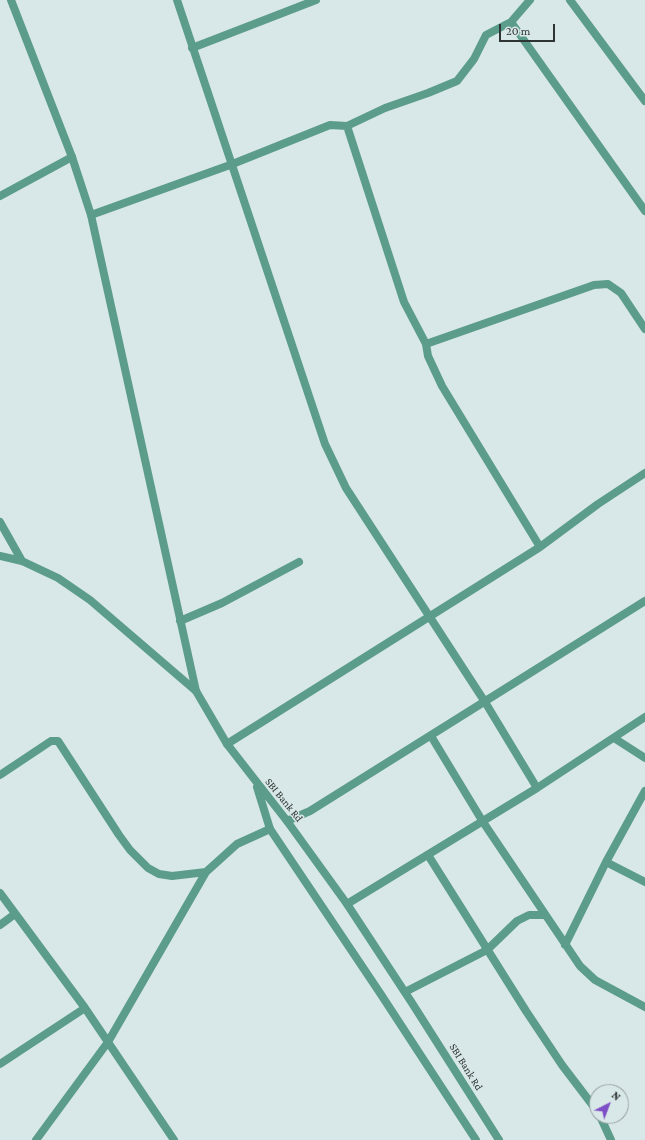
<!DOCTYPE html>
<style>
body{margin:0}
#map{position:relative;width:645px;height:1140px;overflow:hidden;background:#d8e7e7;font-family:"Crimson Pro",serif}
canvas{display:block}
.north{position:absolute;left:589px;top:1084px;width:40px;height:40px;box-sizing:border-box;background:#d8e7e7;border:1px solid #949f9f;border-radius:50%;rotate:42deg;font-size:11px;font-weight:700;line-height:16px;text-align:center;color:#2e3434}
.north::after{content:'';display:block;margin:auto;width:14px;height:18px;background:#7e4ec6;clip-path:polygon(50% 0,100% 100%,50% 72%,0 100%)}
.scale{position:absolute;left:499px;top:24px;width:56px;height:18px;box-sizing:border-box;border:2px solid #2e3434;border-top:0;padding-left:5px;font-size:12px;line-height:14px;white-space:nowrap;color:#2e3434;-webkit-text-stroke:3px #d8e7e7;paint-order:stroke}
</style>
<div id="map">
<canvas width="645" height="1140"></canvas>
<div class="north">N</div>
<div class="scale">20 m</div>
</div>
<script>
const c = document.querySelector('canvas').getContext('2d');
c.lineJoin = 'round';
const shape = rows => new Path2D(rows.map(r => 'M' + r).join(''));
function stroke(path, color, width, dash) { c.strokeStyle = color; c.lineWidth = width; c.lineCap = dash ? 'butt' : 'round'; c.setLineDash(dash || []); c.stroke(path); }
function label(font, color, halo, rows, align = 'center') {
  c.font = font + ' "Crimson Pro",serif'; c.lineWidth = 3; c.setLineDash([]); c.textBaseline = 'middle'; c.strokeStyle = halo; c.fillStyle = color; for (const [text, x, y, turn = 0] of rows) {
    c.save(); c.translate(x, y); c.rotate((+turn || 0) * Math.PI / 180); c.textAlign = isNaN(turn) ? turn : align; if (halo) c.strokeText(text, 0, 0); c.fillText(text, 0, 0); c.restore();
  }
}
const minor = shape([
 [177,0,325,444,346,488,485,702,537,788],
 [570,0,645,101],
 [511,22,645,211],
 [192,48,316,0],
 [347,126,404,302,426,344,428,356,442,386,540,547],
 [0,196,72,157],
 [91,215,230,165,330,125,347,126,385,108,428,93,457,81,474,59,486,35,511,22,530,0],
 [426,344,594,285,608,284,621,293,645,329],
 [0,522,22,561],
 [0,556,22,561,58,578,90,600,196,691],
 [180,621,222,603,299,562],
 [431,736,483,822,580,966,595,980,645,1007],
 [614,738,645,758],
 [227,744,540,547,598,504,645,473],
 [0,775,51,741,58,741,119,835,130,850,148,868,159,874,172,876,206,872],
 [287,821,310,811,645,601],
 [428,855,526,1011,562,1065,597,1111],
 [606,862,645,882],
 [0,893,85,1008,174,1140],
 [347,904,537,788,645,717],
 [0,925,15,914],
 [565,945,606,862,645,791],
 [405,992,487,950,517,921,529,915,545,915],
 [0,1064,85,1008],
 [600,1116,611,1140],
 [36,1140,108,1042,206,872,237,844,270,829]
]);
const tertiary = shape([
 [11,0,72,157,91,215,196,691,227,744,287,821,347,904,412,1003,499,1140],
 [257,787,270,829,380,993,476,1140]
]);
const streetNames = [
 ["SBI Bank Rd",284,800,51],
 ["SBI Bank Rd",466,1067,58]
];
stroke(minor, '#5b9c8b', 8);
stroke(tertiary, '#5b9c8b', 8);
label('11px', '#2e3434', '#d8e7e7', streetNames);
</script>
